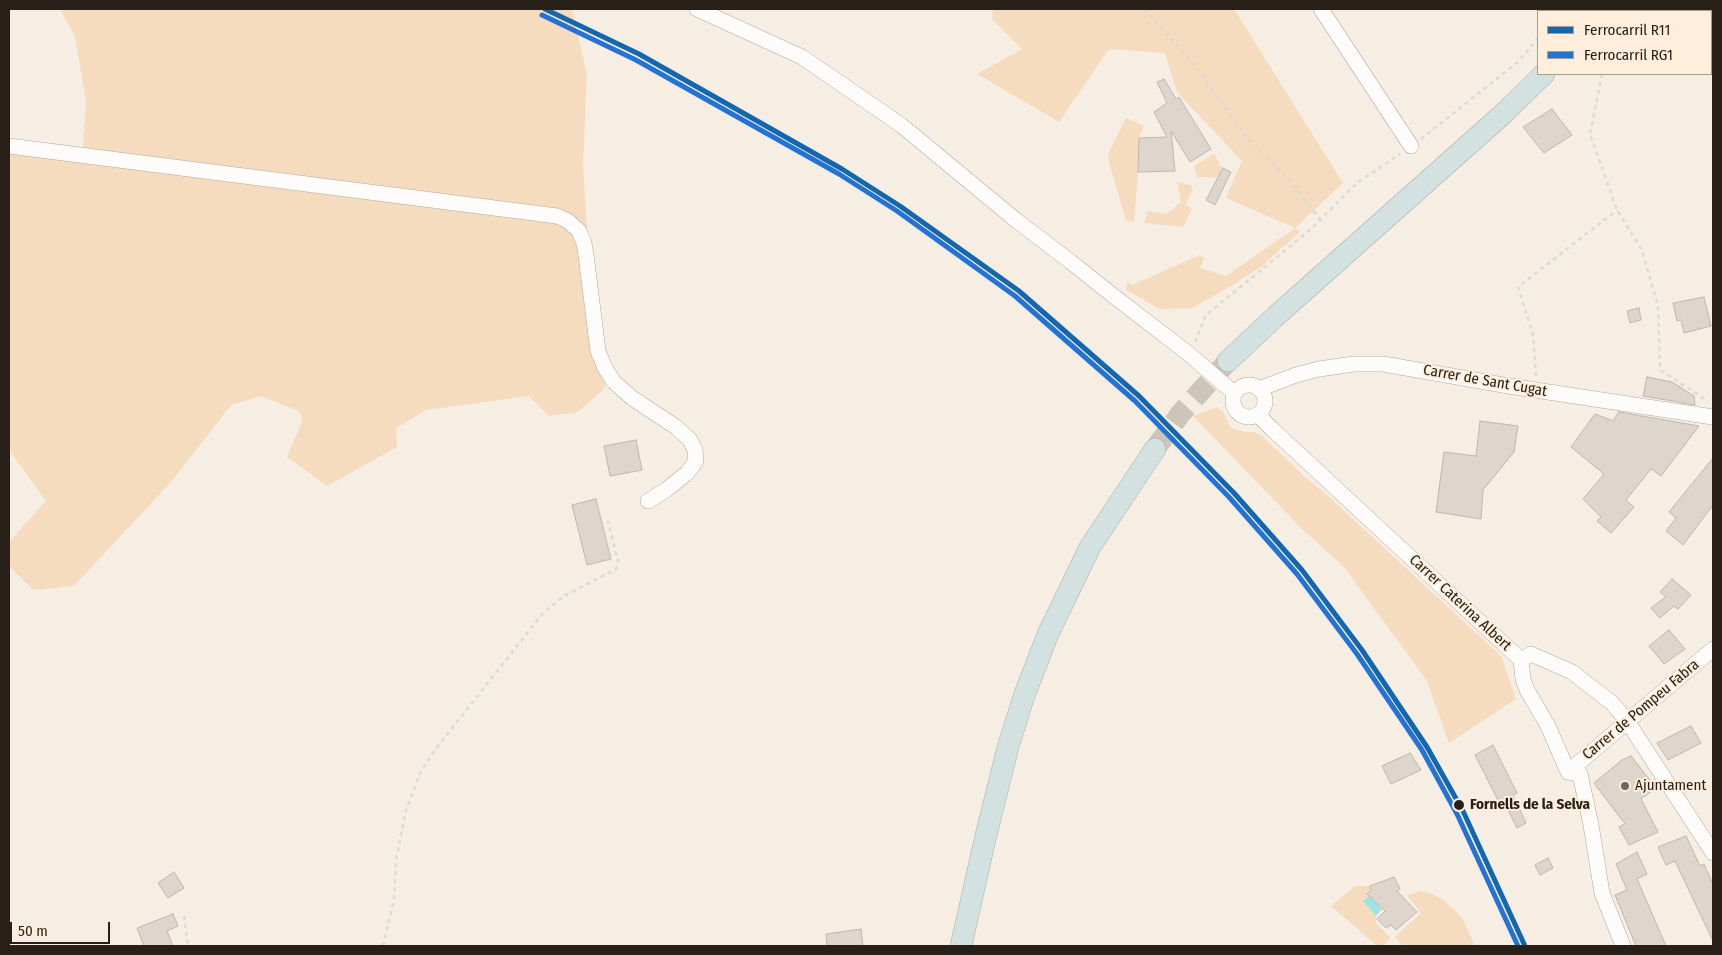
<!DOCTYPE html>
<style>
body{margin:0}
#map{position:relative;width:1722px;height:955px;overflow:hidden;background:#f6ede3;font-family:"Fira Sans Condensed",sans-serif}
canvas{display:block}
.frame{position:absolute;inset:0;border:10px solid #282018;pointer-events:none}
.legend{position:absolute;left:1537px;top:10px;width:175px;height:65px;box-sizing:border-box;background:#feeedb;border:1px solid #a89c8d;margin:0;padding:6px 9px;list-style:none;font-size:15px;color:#282018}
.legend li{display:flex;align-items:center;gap:10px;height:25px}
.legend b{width:25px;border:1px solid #a89c8d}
.scale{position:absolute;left:10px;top:922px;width:100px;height:22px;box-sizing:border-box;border:2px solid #282018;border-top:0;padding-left:6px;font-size:15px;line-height:18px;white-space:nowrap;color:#282018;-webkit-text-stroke:4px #feeedb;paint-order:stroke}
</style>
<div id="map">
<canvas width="1722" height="955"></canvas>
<div class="frame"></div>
<ul class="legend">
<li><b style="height:6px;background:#1267af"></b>Ferrocarril R11</li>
<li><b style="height:6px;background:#2373d5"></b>Ferrocarril RG1</li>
</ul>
<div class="scale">50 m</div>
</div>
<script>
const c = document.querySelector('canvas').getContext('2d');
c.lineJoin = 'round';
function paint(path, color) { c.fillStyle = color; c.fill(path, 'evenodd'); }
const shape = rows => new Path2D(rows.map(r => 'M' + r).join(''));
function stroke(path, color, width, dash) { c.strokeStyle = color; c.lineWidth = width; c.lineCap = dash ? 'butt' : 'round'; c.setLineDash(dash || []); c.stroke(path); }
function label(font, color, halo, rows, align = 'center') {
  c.font = font + ' "Fira Sans Condensed",sans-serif'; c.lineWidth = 4; c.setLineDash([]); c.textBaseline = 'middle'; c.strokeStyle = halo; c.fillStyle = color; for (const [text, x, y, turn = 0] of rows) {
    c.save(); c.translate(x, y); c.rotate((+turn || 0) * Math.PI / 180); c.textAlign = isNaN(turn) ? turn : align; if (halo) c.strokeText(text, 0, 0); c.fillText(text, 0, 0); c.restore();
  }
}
const green = shape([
 [60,9,572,9,587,75,583,165,591,289,605,388,578,412,549,416,529,396,426,410,396,428,397,447,327,486,287,457,303,419,298,411,261,396,231,405,171,482,74,586,33,590,9,566,9,542,46,501,9,450,9,154,83,147,86,100,75,37],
 [993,9,1234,9,1343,183,1295,228,1301,231,1262,266,1228,288,1192,308,1160,309,1126,290,1127,282,1132,285,1200,255,1204,258,1200,268,1226,276,1295,228,1226,198,1242,161,1177,92,1165,53,1109,49,1059,122,977,74,1022,49,992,19],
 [1126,118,1144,126,1139,138,1138,172,1134,222,1126,221,1109,162,1108,154],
 [1214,154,1228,178,1197,177,1194,166],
 [1177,182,1191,185,1193,190,1185,205,1192,208,1183,227,1144,223,1148,211,1167,214,1181,202],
 [1217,407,1223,412,1231,428,1244,432,1254,432,1262,436,1305,477,1327,495,1501,656,1516,699,1449,743,1427,681,1344,567,1302,529,1193,416],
 [1355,886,1370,886,1371,890,1369,896,1363,901,1376,916,1377,919,1375,922,1391,938,1383,946,1377,946,1331,906],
 [1421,891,1429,893,1442,899,1455,910,1464,921,1475,946,1403,946,1395,937,1421,913,1407,895]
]);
const water = shape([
 [1369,896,1382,909,1376,916,1363,901]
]);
const building = shape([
 [1164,79,1176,99,1179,97,1211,149,1190,162,1171,131,1175,171,1138,172,1139,138,1167,137,1154,112,1167,103,1157,82,1164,79],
 [1552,109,1572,135,1544,153,1523,127,1552,109],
 [1223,168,1231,172,1215,205,1206,200,1223,168],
 [1704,297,1711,326,1684,333,1681,320,1677,321,1673,303,1704,297],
 [1639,308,1641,320,1630,323,1627,311,1639,308],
 [1647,377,1672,382,1694,396,1695,405,1643,396,1647,377],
 [1619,412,1699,426,1661,476,1651,469,1626,500,1634,507,1611,533,1597,521,1601,517,1583,499,1604,474,1571,447,1595,414,1613,421,1619,412],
 [1480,421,1518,426,1514,452,1483,490,1481,519,1436,512,1444,452,1476,456,1480,421],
 [636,440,642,470,610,476,604,446,636,440],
 [1713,458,1713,505,1683,545,1666,531,1676,518,1669,512,1713,458],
 [596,499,611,559,587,565,572,505,596,499],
 [1672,579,1691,595,1678,609,1674,606,1660,618,1651,608,1666,597,1660,592,1672,579],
 [1669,630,1685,649,1664,664,1649,646,1669,630],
 [1691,726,1701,743,1668,760,1657,743,1691,726],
 [1493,745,1517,793,1513,795,1526,823,1517,828,1503,800,1499,802,1475,755,1493,745],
 [1410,753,1421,770,1391,784,1382,766,1410,753],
 [1631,756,1656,788,1641,799,1658,832,1629,845,1619,827,1625,824,1594,783,1622,760,1631,756],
 [1686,836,1700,866,1704,864,1713,884,1713,941,1675,861,1666,865,1658,847,1686,836],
 [1637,852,1647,874,1637,879,1666,946,1636,946,1615,895,1627,890,1616,864,1637,852],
 [1548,858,1553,868,1540,875,1535,865,1548,858],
 [174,872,184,888,168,898,158,883,174,872],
 [1394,877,1400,889,1397,891,1417,912,1396,930,1391,925,1386,928,1377,919,1385,911,1367,894,1371,890,1370,886,1394,877],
 [173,914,178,926,167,931,173,946,144,946,137,928,173,914],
 [861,929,863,946,827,946,826,934,861,929]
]);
const highwayTunnel = shape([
 [1155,449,1181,413,1228,361]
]);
const path = shape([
 [1144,9,1193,63,1247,138,1294,185,1320,219],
 [1562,11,1564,9],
 [1642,11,1645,9],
 [1602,74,1590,134,1617,210,1642,250,1658,306,1660,370,1708,401],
 [1421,139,1518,62,1538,38],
 [1195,342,1206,315,1310,230,1357,183,1400,154],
 [1536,376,1533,334,1518,287,1617,210],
 [184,916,188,946],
 [383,946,394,900,396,860,406,810,421,771,438,746,543,613,564,596,616,569,618,561,608,521]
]);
const minor = shape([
 [697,9,802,57,901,125,1017,221,1071,262,1111,294,1189,354,1234,393],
 [1321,9,1411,146],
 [9,146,557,216,568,221,579,231,584,243,586,255,598,351,605,368,614,382,632,398,676,427,690,440,695,450,696,461,687,473,666,490,648,501],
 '1233 401a16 16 0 1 1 32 0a16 16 0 1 1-32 0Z',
 [1259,389,1296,375,1319,369,1354,364,1383,364,1509,386,1713,417],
 [1258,415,1272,429,1521,660,1523,679,1527,690,1548,726,1568,772,1580,774,1591,825,1602,893,1623,946],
 [1521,660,1531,654,1572,672,1612,703,1627,721,1713,853],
 [1568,772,1713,649]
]);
const highway = shape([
 [1599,11,1601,9],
 [1228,361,1276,316,1503,114,1544,74],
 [961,946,986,835,1008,747,1024,696,1048,634,1090,547,1155,449]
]);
const rail1 = shape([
 [545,9,639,54,842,169,900,206,1019,291,1139,396,1234,493,1302,570,1362,650,1427,747,1463,811,1525,946]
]);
const rail2 = shape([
 [542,15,636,60,839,174,897,211,1015,296,1135,401,1229,497,1297,574,1357,654,1422,750,1457,814,1518,946]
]);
const markers = [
 [1625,786,5,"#70685f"],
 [1459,805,6,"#282018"]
];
const streetNames = [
 ["Carrer de Sant Cugat",1485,381,10],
 ["Carrer Caterina Albert",1460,603,43],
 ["Carrer de Pompeu Fabra",1641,710,-40]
];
const poiNames = [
 ["Ajuntament",1635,786]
];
const stopNames = [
 ["Fornells de la Selva",1470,805]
];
paint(green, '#f5dcbf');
paint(water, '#9de2e4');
paint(building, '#ded5cc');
stroke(building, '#beb7ae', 1);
stroke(highwayTunnel, '#cdc4ba', 21, [21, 11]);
stroke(minor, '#afa89f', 16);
stroke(highway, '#a4b0ac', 22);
stroke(path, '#dcd9d6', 2.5, [4, 4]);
stroke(minor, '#fefcfb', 15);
stroke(highway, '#d3e2e1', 21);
stroke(rail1, '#1267af', 5);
stroke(rail2, '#2373d5', 5);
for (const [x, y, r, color] of markers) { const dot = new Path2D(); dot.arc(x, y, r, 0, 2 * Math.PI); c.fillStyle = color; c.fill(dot); stroke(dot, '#feeedb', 2); }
label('15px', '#282018', '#feeedb', streetNames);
label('15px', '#282018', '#feeedb', poiNames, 'left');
label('bold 15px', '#282018', '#feeedb', stopNames, 'left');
</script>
